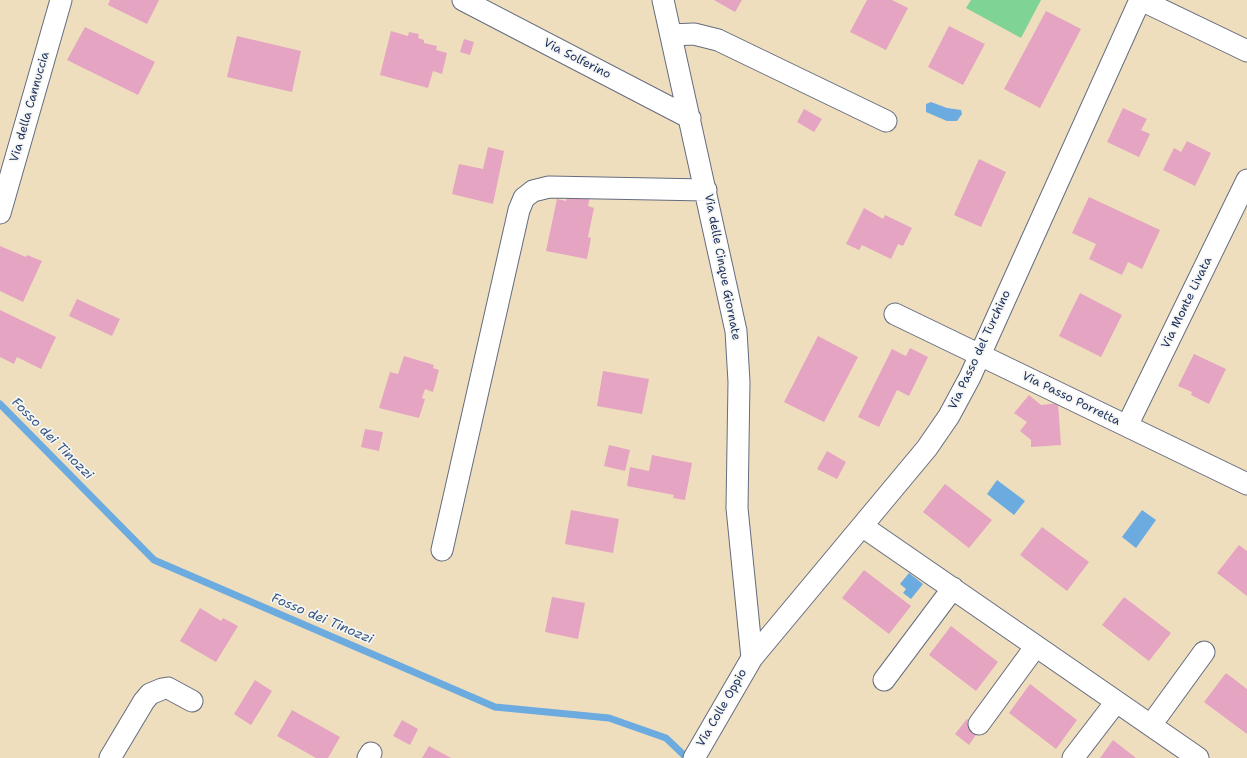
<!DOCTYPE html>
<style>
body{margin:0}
canvas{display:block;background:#eedebd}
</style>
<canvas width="1247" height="758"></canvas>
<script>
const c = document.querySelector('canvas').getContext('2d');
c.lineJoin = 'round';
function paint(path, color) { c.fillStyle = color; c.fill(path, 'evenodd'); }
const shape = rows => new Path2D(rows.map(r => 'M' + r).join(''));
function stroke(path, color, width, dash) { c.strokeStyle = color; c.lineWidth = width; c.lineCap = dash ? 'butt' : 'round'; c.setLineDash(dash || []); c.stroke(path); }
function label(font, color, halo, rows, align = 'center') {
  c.font = font + ' "Shantell Sans",sans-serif'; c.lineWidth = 3.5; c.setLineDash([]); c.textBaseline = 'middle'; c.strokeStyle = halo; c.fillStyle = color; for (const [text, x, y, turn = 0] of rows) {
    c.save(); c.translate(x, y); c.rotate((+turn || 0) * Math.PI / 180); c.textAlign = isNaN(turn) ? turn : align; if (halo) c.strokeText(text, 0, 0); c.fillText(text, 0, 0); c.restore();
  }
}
const green = shape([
 [971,0,1041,0,1021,38,966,8]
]);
const water = shape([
 [931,102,947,108,961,110,962,114,957,121,947,121,926,112,926,104],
 [997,480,1025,501,1014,515,987,494],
 [1142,510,1156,520,1136,548,1122,537],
 [909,573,923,584,911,599,903,593,906,589,900,584]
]);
const stream = shape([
 [0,404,154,560,495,707,609,718,666,738,687,758]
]);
const building = shape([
 [110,0,159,0,147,24,108,5],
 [714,0,742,0,735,12],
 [867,0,892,0,908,8,886,50,850,32],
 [1046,11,1081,29,1040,108,1004,89],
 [949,26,985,44,963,85,928,67],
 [85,27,155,62,138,95,67,60],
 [391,31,408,36,409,32,419,34,418,38,424,40,424,43,437,46,436,50,447,53,442,74,433,71,428,88,380,75],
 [237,36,301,51,292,92,227,77],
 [464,39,474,42,470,55,460,52],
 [1123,108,1147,119,1141,130,1150,134,1139,157,1107,142],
 [804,109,822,119,814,132,797,122],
 [1187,141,1211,153,1195,186,1163,170,1174,148,1181,152],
 [488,147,504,151,493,204,452,194,459,164,483,169],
 [979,159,1006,172,981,227,954,215],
 [568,191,590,196,588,206,594,208,588,237,591,238,587,259,546,251,557,199,566,201],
 [1089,197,1160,230,1142,269,1128,262,1122,275,1089,259,1096,244,1072,233],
 [864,208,883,219,885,215,912,228,903,246,898,244,891,259,862,245,859,250,846,244],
 [0,246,26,257,27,255,42,261,23,302,0,291],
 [1080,293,1122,315,1101,357,1059,336],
 [77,299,120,319,112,336,69,316],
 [0,310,56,337,41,369,17,357,14,364,0,357],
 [818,336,858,357,824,422,784,402],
 [910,348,928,357,909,396,897,390,879,427,858,417,892,349,906,356],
 [1194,354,1226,369,1209,404,1191,395,1192,392,1178,386],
 [404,356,434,365,433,368,439,370,433,392,425,389,422,398,425,399,419,418,379,408,390,372,398,374],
 [603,371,649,379,642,414,597,406],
 [1029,395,1041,405,1058,403,1061,445,1031,447,1031,440,1020,431,1027,422,1014,413],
 [365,429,383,432,379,451,361,447],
 [609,445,630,450,625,471,604,466],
 [827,451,846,462,837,479,817,469],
 [652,455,692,463,685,500,673,498,674,495,627,486,630,467,649,471],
 [945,484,992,520,969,548,923,512],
 [571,510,619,519,613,553,565,544],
 [1042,527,1089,562,1067,591,1020,555],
 [1239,545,1247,551,1247,596,1217,573],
 [864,570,911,606,889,634,842,598],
 [552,597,585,603,578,639,545,632],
 [1124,597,1171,633,1149,661,1102,625],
 [200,608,221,621,223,618,238,626,216,662,180,641],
 [951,626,998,662,976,691,929,655],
 [1226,673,1247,689,1247,734,1204,702],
 [255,680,272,691,251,725,234,714],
 [1030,684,1077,720,1056,749,1009,713],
 [292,710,340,737,328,758,316,758,277,736],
 [967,719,980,729,969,745,955,734],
 [402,720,418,729,410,745,393,736],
 [1113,740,1136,758,1100,758],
 [429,746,451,758,422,758]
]);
const minor = shape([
 [463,0,690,118],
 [663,0,736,331,739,382,737,508,752,658],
 [1141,0,1247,51],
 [671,35,694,34,718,40,886,121],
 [0,213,61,0],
 [895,314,1247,484],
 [1127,426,1247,180],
 [862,526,1198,758],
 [442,550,519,210,524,198,533,191,549,187,706,190],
 [884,680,953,588],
 [979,724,1036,646],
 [1151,725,1204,652],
 [110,758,144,701,150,694,162,689,168,688,192,701],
 [368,758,371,753],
 [694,758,752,658,927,448,949,416,970,377,1140,0],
 [1073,758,1116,702]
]);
const streetNames = [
 ["Via Solferino",577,59,27],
 ["Via della Cannuccia",30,107,-74],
 ["Via delle Cinque Giornate",722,267,79],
 ["Via Monte Livata",1187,303,-64],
 ["Via Passo del Turchino",980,350,-65],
 ["Via Passo Porretta",1071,399,26],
 ["Via Colle Oppio",722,708,-60]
];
const waterNames = [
 ["Fosso dei Tinozzi",52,439,45],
 ["Fosso dei Tinozzi",322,619,23]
];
paint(green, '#7fd395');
paint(water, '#6cabdf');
stroke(stream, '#6cabdf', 7);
paint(building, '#e5a4c1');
stroke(minor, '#656c7f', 23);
stroke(minor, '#fff', 21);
label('12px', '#1b2f5e', '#f6f6f2', streetNames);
label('italic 13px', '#335485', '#f6f6f2', waterNames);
</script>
